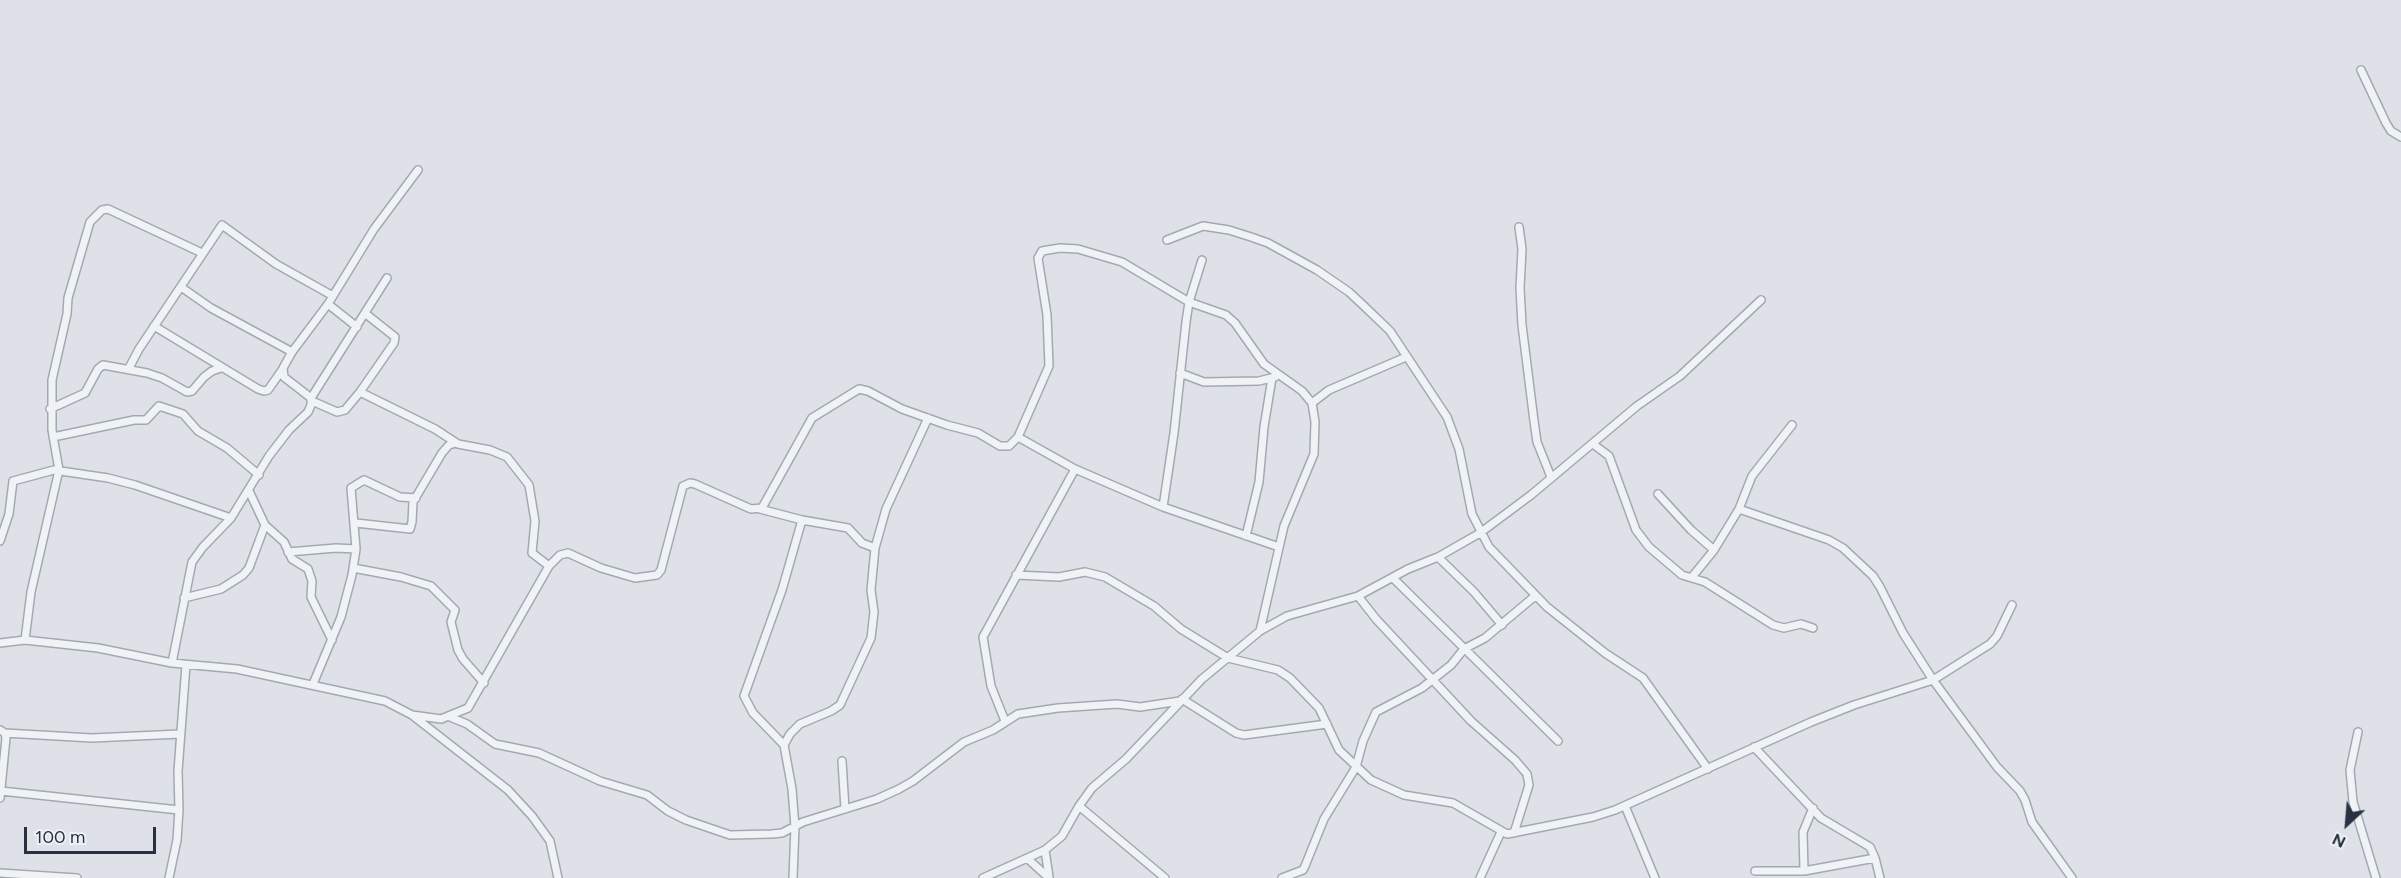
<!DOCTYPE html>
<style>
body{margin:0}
#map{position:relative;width:2401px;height:878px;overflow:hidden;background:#dee2e8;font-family:Figtree,sans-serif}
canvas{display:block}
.north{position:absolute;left:2317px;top:794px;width:60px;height:60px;-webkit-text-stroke:4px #edf1f5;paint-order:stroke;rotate:206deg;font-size:16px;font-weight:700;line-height:24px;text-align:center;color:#27313f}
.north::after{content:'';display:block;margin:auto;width:21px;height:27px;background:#27313f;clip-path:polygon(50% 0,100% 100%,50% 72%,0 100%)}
.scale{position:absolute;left:24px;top:827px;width:132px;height:27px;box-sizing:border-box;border:3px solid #27313f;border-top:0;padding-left:8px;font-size:18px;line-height:21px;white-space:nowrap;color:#27313f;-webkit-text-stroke:4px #edf1f5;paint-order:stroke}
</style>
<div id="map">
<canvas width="2401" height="878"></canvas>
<div class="north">N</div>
<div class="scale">100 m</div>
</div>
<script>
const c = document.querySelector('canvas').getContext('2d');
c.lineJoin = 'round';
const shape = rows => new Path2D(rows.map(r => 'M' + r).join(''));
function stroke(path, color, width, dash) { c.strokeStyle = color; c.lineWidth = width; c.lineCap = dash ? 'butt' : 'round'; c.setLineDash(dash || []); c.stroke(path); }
const street = shape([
 [2361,70,2386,123,2391,131,2401,137],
 [1519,227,1522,249,1520,288,1522,325,1534,421,1537,442,1551,477],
 [1167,240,1203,226,1229,230,1251,237,1268,243,1317,270,1349,292,1364,306,1390,331,1447,417,1459,449,1472,514,1489,547,1547,607,1605,653,1643,678,1708,769],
 [181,287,211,308,292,352],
 [328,304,357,327],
 [154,326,258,389,264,391,268,390,282,370],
 [129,368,139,349,222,225,276,264,333,296],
 [1180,373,1204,382,1259,381,1275,377],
 [360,392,435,429,458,444,490,450,507,457,529,485,535,521,532,553,549,566],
 [311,398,387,278],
 [312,401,337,412,345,410,360,392,394,343,395,337,366,314],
 [1312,403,1329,390,1406,357],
 [50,409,85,393,98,369,103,365,147,373,162,378,187,392,192,391,204,377,212,371,221,368],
 [53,437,134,420,146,420,159,406,183,414,198,431,227,448,259,475],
 [1018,437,1075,469,1163,507,1279,547],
 [1593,444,1609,456,1636,530,1649,547,1682,575,1705,582,1773,625,1784,628,1801,624,1813,628],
 [249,491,265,525,284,542,292,559,308,569,312,581,311,597,332,640],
 [1658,494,1691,530,1714,550],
 [1163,507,1174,433,1186,322,1189,302,1202,260],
 [760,509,802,520,848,528,862,543,875,548],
 [1739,509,1829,540,1843,548,1873,576,1880,587,1903,633,1933,680,1997,767,2020,791,2025,800,2032,822,2072,878],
 [356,523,410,529,412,522,413,502,442,453,449,445,456,443],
 [1246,536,1259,482,1264,427,1272,378],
 [0,541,9,514,13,481,54,470,108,478,135,485,231,518],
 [288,552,336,548,356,549],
 [1438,557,1474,592,1502,625],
 [353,568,401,577,431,586,455,610,451,622,458,650,463,659,484,683],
 [1016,575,1059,577,1085,572,1105,577,1154,606,1181,629,1228,658,1278,670,1290,678,1319,708,1339,750,1371,780,1404,795,1453,803,1507,834,1593,817,1615,810,1811,722,1854,705,1933,680,1990,644,1997,636,2012,605],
 [1692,577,1714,550,1739,509,1752,476,1792,425],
 [1393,578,1558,741],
 [1358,596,1376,619,1471,721,1515,760,1527,774,1529,785,1514,833],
 [184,598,221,589,243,575,249,568,265,525],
 [25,640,31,592,59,470,52,430,52,380,67,314,68,298,90,222,102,210,108,209,202,253],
 [0,643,25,640,98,648,172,663,237,669,385,701,412,715,508,790,532,816,550,841,558,878],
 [172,663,192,562,203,547,231,518,269,456,289,430,308,412,311,405,311,398,284,377,283,368,292,352,328,304,374,229,418,170],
 [313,684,341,617,352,575,356,549,351,488,364,480,400,497,416,498],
 [1182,699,1236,733,1244,735,1327,724],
 [412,715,441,719,468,708,549,566,560,555,568,553,601,568,635,578,657,575,661,570,683,486,690,483,695,484,751,509,762,508,812,418,859,389,868,391,902,409,947,425,978,433,1000,446,1009,446,1018,437,1049,366,1047,315,1038,258,1042,251,1060,248,1078,249,1122,262,1189,302,1226,315,1235,323,1264,364,1302,391,1312,403,1315,422,1314,454,1284,526,1260,631],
 [450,717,467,724,495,744,539,753,600,781,647,795,668,811,686,820,730,835,772,834,782,833,803,822,877,799,899,789,913,781,964,742,993,730,1018,714,1058,708,1117,704,1140,707,1180,701],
 [1005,721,991,686,983,637,1075,469],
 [0,730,5,733,6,738,0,798],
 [2358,732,2350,770,2353,802,2376,878],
 [5,733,92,738,180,734],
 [784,745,753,713,744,696,782,590,802,520],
 [1754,747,1821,818,1870,847,1875,858,1880,878],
 [842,761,845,809],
 [1,791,179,810],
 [1079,806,1165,878],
 [1625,806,1655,878],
 [1045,850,1049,877],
 [1028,859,1049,878],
 [1755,871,1804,871,1875,858],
 [1804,871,1803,832,1813,808],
 [0,873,77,878],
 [169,878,177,840,179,810,178,771,186,665],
 [793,878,795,827,792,789,784,745,790,734,800,724,831,711,840,705,871,638,874,612,871,590,875,548,886,509,928,418],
 [983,878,1045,850,1062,836,1079,806,1092,788,1126,759,1202,679,1260,631,1287,616,1358,596,1408,569,1438,557,1480,533,1531,495,1637,406,1680,376,1761,300],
 [1282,878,1303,870,1305,866,1324,819,1356,767,1363,741,1376,712,1422,688,1451,665,1464,649,1485,638,1535,596],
 [1480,878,1501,832]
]);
stroke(street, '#a3a9b2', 10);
stroke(street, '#f0f3f6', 7);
</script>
